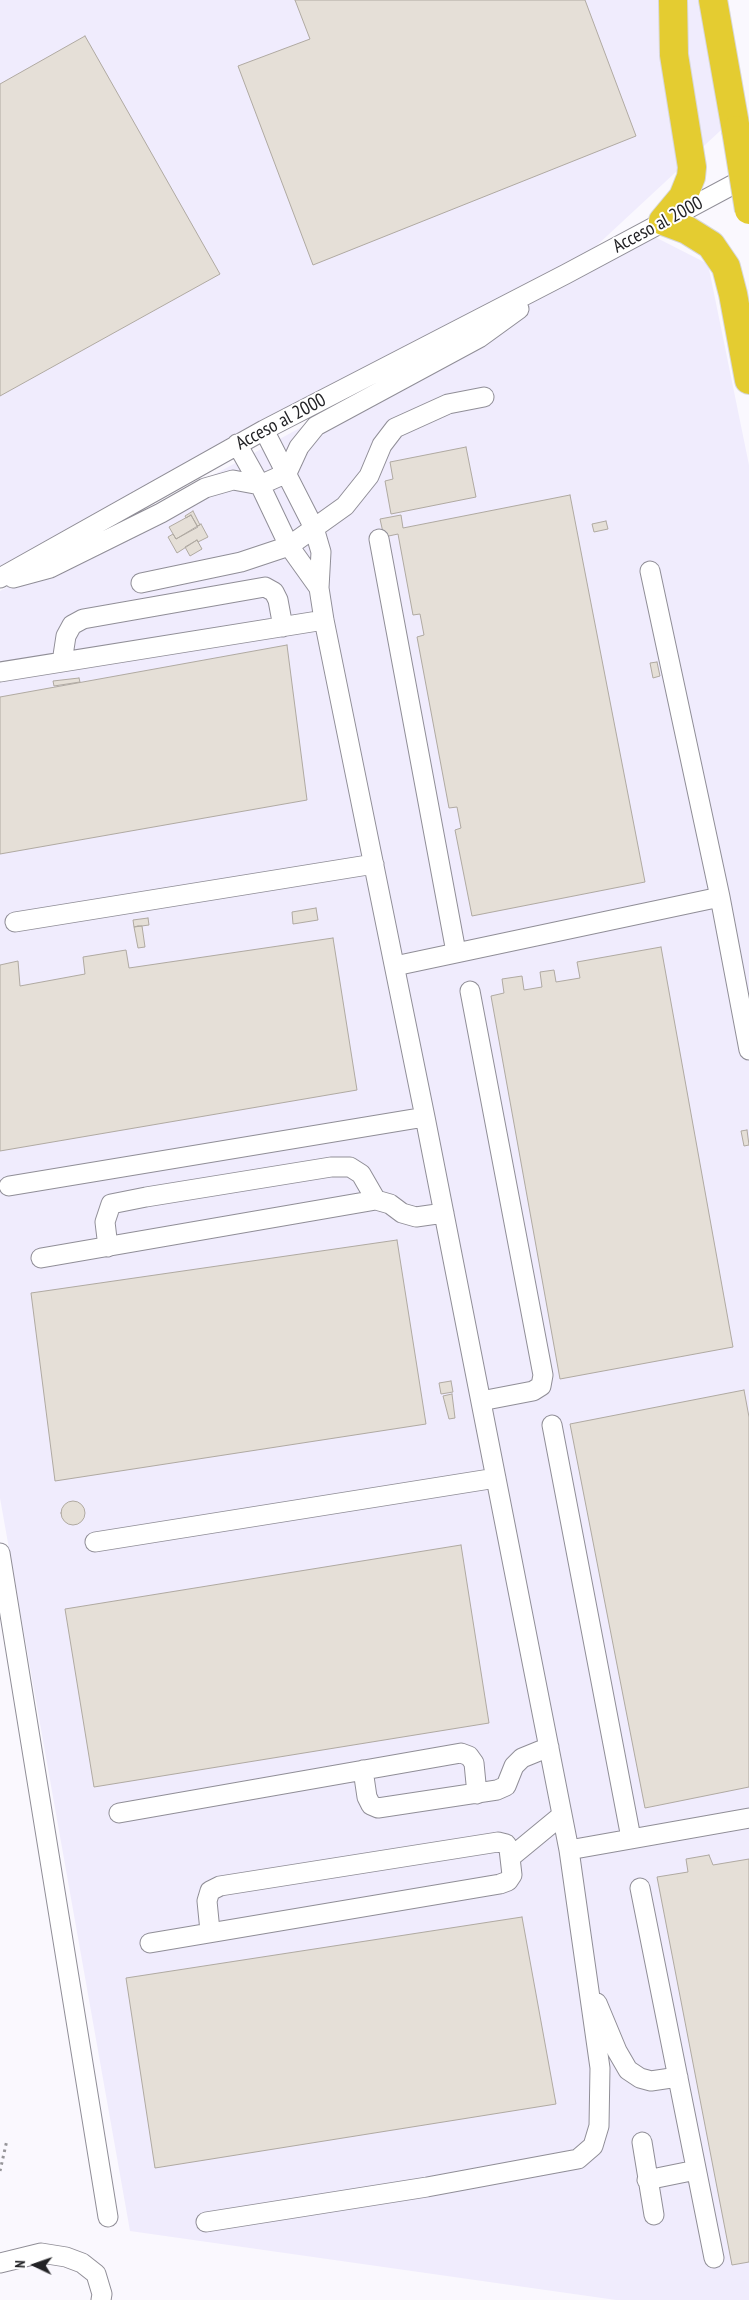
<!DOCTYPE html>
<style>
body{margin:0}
#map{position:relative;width:749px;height:2300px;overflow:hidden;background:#faf8fe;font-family:"PT Sans Narrow",sans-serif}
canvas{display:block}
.north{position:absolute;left:10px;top:2240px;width:50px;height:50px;-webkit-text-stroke:4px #fff;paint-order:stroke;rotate:273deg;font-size:14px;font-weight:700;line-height:20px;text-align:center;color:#232326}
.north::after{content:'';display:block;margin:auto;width:18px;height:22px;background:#232326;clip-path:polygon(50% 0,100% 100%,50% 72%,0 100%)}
</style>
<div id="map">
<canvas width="749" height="2300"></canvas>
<div class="north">N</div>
</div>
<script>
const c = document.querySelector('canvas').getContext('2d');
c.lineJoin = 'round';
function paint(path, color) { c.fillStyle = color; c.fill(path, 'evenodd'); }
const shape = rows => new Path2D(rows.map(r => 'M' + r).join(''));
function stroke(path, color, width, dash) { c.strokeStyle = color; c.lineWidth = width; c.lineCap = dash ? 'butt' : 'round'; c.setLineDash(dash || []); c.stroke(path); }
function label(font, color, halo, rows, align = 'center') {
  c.font = font + ' "PT Sans Narrow",sans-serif'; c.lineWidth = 4; c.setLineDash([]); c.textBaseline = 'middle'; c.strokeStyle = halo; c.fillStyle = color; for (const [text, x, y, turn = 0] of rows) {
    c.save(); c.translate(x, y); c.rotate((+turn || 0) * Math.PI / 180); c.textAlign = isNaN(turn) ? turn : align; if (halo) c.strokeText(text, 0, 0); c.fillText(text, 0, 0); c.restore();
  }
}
const built = shape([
 [0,0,713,0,734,118,566,274,0,576],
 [653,236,708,264,749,465,749,2300,616,2300,130,2231,0,1498,0,591]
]);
const building = shape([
 [295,0,585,0,636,136,313,265,238,66,310,39,295,0],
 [85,36,220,274,0,396,0,84,85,36],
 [466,447,476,497,391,514,385,481,393,479,390,462,466,447],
 [570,495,645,882,472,916,455,830,461,828,457,807,449,808,417,637,424,635,420,614,413,615,398,534,384,537,380,519,401,515,403,528,570,495],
 [193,511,200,525,197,526,191,515,186,518,185,516,193,511],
 [191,515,198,527,176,539,169,527,191,515],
 [606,521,608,529,594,532,592,524,606,521],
 [201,524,208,537,198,542,197,540,177,553,168,537,173,534,176,539,201,524],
 [197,540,202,549,190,556,185,547,197,540],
 [287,645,307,800,0,854,0,697,287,645],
 [657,662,660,676,653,678,650,663,657,662],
 [79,678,80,682,54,686,53,681,79,678],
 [316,908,318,920,293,924,292,912,316,908],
 [148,918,149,925,134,927,133,920,148,918],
 [138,926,142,926,145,947,138,948,134,927,138,926],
 [333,938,357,1090,0,1151,0,965,18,961,20,986,85,974,83,957,126,950,129,968,333,938],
 [661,947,733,1347,560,1379,491,996,504,993,502,979,522,976,524,990,542,987,540,972,554,970,556,982,580,978,577,962,661,947],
 [747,1130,749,1145,744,1146,741,1131,747,1130],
 [397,1240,426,1424,55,1481,31,1293,397,1240],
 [451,1381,453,1392,441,1394,439,1383,451,1381],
 [744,1390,749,1417,749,1787,645,1808,570,1424,744,1390],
 [452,1394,455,1418,449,1419,443,1396,452,1394],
 '61 1513a12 12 0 1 1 24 0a12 12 0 1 1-24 0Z',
 [461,1545,489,1723,94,1787,65,1609,461,1545],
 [709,1855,713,1865,749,1859,749,2262,732,2265,657,1877,688,1872,686,1859,709,1855],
 [522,1917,556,2104,155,2168,126,1978,522,1917]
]);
const path = shape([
 [0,2171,7,2140]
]);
const minor = shape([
 [237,444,260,485,289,546,319,588],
 [379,539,456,952],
 [650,571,720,897,749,1050],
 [0,578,264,430,566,274,749,176],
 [13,578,50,568,161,513,205,488,233,480,260,485,287,473,299,447,316,426,479,338,519,309],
 [141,583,241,562,289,546,345,506,369,476,382,445,395,428,448,404,484,397],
 [62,662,66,636,72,625,83,619,265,587,274,592,278,600,283,627],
 [0,672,324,620],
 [15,922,374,864],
 [395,966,720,897],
 [470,991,543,1375,541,1386,533,1391,481,1401],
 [9,1186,425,1117],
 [108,1247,105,1222,111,1204,146,1197,331,1167,350,1167,361,1174,376,1200],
 [41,1258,376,1200,390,1204,402,1213,416,1217,444,1213],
 [552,1425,631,1838],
 [95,1542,496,1478],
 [0,1553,108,2217],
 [363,1770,367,1797,371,1805,378,1808,497,1790,506,1786,514,1766,522,1758,549,1747],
 [119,1813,461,1753,469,1756,474,1763,477,1794],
 [569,1850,749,1818],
 [511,1857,562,1815],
 [640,1888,714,2258],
 [150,1943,500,1884,508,1881,512,1875,509,1849,506,1844,498,1842,220,1886,210,1891,207,1901,210,1931],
 [597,2003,617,2051,628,2070,640,2078,651,2081,678,2077],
 [642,2142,654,2215],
 [647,2180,696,2170],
 [206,2222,427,2187,578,2159,593,2146,599,2126,600,2068,569,1850,425,1117,324,620,319,588,321,552,314,528,264,430],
 [0,2263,41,2253,66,2257,82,2263,96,2274,102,2294,101,2300]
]);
const highway = shape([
 [673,0,674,55,692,167,691,177,683,197,663,221,687,230,711,245,726,267,733,294,749,380],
 [713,0,736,130]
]);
const highwayBridge = shape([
 [736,130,749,210]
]);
const streetNames = [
 ["Acceso al 2000",658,225,-28],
 ["Acceso al 2000",281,422,-28]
];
paint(built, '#f0ecfd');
paint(building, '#e5dfd7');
stroke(building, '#b0aaa2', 1);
stroke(minor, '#908e97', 21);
stroke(highway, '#d7d7d8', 30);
stroke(path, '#969599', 3, [2.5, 4]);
stroke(minor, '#fff', 19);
stroke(highway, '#e4cc31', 28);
stroke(highwayBridge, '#d7d7d8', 30, []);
stroke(highwayBridge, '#e4cc31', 28);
label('19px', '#232326', '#fff', streetNames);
</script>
